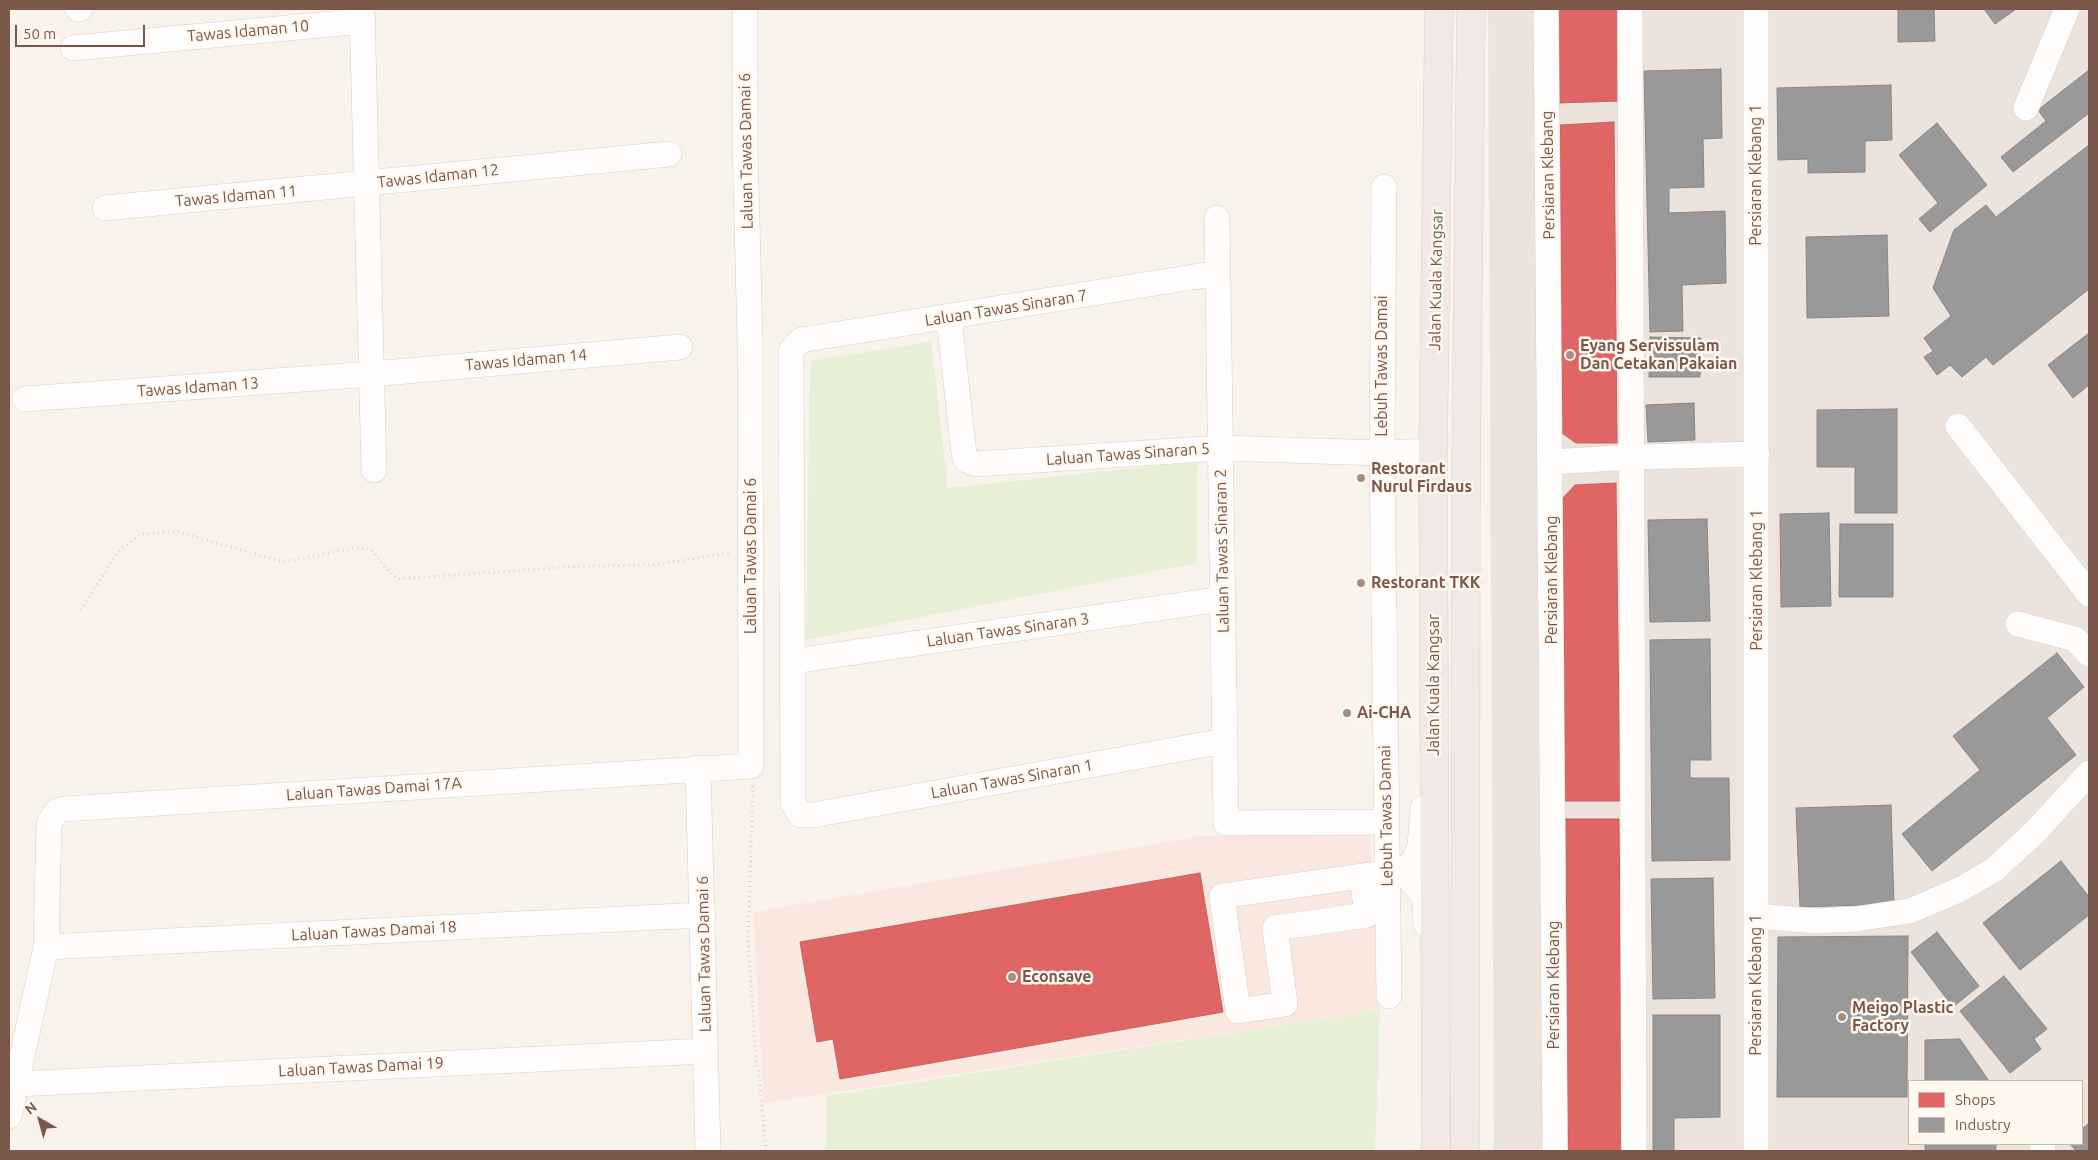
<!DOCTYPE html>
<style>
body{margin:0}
#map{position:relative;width:2098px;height:1160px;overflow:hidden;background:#f9f3ec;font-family:Ubuntu,sans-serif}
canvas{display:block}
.frame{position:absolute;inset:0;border:10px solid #7a5749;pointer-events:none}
.legend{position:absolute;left:1908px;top:1080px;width:175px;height:65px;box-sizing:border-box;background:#fff8ef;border:1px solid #cab8ad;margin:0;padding:6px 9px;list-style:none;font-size:15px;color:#7a5749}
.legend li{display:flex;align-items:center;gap:10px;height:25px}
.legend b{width:25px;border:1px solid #cab8ad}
.north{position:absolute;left:15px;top:1095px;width:50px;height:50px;-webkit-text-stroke:4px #fff8ef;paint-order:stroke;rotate:322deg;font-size:14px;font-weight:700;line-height:20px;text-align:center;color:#7a5749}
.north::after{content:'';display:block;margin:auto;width:18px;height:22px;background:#7a5749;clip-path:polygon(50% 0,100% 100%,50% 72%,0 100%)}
.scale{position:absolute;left:15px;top:25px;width:130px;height:22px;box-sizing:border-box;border:2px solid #7a5749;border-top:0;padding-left:6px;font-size:15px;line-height:18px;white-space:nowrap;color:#7a5749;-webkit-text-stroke:4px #fff8ef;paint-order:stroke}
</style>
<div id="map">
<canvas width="2098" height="1160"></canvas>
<div class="frame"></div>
<ul class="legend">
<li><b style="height:14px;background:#e06666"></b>Shops</li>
<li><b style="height:14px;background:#999"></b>Industry</li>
</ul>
<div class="north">N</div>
<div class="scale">50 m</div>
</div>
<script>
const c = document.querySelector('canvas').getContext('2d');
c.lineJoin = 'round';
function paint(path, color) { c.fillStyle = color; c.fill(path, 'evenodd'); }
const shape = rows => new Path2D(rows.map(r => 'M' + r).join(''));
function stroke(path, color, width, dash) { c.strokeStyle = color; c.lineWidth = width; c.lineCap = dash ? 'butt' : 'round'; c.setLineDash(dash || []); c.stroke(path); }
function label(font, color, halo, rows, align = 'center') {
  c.font = font + ' Ubuntu,sans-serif'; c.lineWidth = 5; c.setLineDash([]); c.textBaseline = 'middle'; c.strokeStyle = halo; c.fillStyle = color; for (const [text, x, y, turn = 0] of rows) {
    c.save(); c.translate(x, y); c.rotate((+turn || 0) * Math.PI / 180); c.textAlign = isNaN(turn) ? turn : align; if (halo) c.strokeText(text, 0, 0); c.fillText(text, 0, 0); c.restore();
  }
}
const commercial = shape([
 [1370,835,1380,1010,764,1103,753,912,1201,836]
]);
const industrial = shape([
 [1488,9,2089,9,2089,1151,1494,1151],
 [1909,1081,2082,1081,2082,1144,1909,1144]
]);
const green = shape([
 [931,341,948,488,1198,461,1197,563,806,640,810,361],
 [1380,1010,1375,1151,826,1151,826,1096]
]);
const shops = shape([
 [1559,9,1620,9,1620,101,1559,103,1559,9],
 [1614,122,1617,443,1576,443,1562,433,1560,125,1614,122],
 [1616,483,1620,801,1565,801,1563,498,1575,485,1616,483],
 [1566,819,1619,819,1622,1151,1568,1151,1566,819],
 [1200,873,1223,1012,840,1079,833,1039,817,1042,800,942,1200,873]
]);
const industry = shape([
 [1898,9,1934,9,1935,41,1898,42,1898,9],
 [1984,9,2016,9,1995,24,1984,9],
 [1721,69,1722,138,1703,139,1704,187,1669,188,1669,213,1725,211,1726,283,1682,285,1683,331,1650,332,1644,71,1721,69],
 [2089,70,2089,113,2013,172,2001,157,2046,121,2038,110,2089,70],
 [1891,85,1892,140,1865,141,1865,172,1808,173,1808,159,1778,160,1777,88,1891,85],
 [1937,123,1987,185,1930,232,1919,219,1938,203,1899,155,1937,123],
 [2089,145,2089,289,1993,365,1986,357,1962,377,1950,365,1937,375,1924,357,1933,351,1924,338,1951,316,1933,288,1954,230,1986,205,1996,217,2089,145],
 [1887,235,1889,316,1807,318,1806,237,1887,235],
 [2089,333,2089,385,2073,398,2048,365,2089,333],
 [1650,337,1701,338,1700,377,1649,377,1650,337],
 [1694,403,1695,440,1648,442,1646,405,1694,403],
 [1897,409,1897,513,1855,513,1855,467,1817,467,1817,410,1897,409],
 [1829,513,1831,606,1781,607,1780,514,1829,513],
 [1707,519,1710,621,1650,622,1648,520,1707,519],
 [1840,524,1893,524,1893,597,1839,597,1840,524],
 [1710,639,1711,760,1690,760,1690,778,1729,778,1730,860,1652,861,1650,640,1710,639],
 [2057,653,2084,687,2047,718,2076,755,1932,871,1902,834,1980,770,1953,736,2057,653],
 [1891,805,1894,904,1800,907,1796,808,1891,805],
 [2061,861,2089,897,2089,915,2020,970,1983,923,2061,861],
 [1713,878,1715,998,1653,999,1651,879,1713,878],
 [1937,932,1979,986,1953,1007,1911,952,1937,932],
 [1908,936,1907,1097,1777,1097,1778,937,1908,936],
 [2004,976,2047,1029,2034,1039,2041,1049,2010,1073,1960,1011,2004,976],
 [1653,1015,1720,1015,1720,1117,1674,1118,1674,1151,1653,1151,1653,1015],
 [1960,1039,1989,1081,1925,1081,1925,1040,1960,1039],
 [2089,1123,2089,1151,2076,1151,2070,1144,2082,1144,2082,1129,2089,1123],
 [1925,1144,1996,1144,1996,1151,1925,1151,1925,1144]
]);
const path = shape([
 [81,610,117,553,141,534,178,532,284,562,354,548,371,549,386,568,398,579,583,566,652,565,730,553],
 [753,786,748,940,756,1061,759,1073,766,1151]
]);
const minor = shape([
 [78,9,80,9],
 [362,9,374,470],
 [1546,9,1555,1151],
 [1630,9,1634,1151],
 [1756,9,1756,1151],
 [73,48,363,21],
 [2026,108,2067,9],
 [1384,187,1382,453,1389,996],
 [105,208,669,154],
 [1217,218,1226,823,1386,822],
 [1218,273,801,340,795,346,791,351,793,803,800,815,813,815,1224,741],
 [949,318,964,454,966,460,976,464,1220,448,1382,453,1433,451],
 [25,399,372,374,680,347],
 [1958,426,2089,594],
 [1551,462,1633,457,1757,454],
 [2018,624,2075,639,2089,654],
 [794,661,1222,599],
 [698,768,708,1151],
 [1401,870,1421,892,1425,901,1426,924],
 [1362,876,1222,896,1238,1011,1285,1004,1275,928,1367,915,1362,876,1401,870,1412,864,1420,847,1423,808],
 [1756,916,1816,921,1856,919,1910,911,1961,889,1995,869,2036,831,2089,773],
 [46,947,703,915],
 [16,1084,706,1051],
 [9,1116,46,947,49,823,57,811,64,809,751,766,750,340,745,144,745,9],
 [2042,1144,2043,1151]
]);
const highway = shape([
 [1436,1151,1433,451,1439,9],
 [1465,1151,1466,469,1471,9]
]);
const markers = [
 [1570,355,5,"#a68e82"],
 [1361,478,5,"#a68e82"],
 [1361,583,5,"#a68e82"],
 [1347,713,5,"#a68e82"],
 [1012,977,5,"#a68e82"],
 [1842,1017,5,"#a68e82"]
];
const streetNames = [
 ["Tawas Idaman 10",248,31,-5],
 ["Laluan Tawas Damai 6",746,151,-91],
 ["Persiaran Klebang",1548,175,-91],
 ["Persiaran Klebang 1",1756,175,-90],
 ["Tawas Idaman 12",438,176,-6],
 ["Tawas Idaman 11",236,196,-5],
 ["Jalan Kuala Kangsar",1436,280,-89],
 ["Laluan Tawas Sinaran 7",1006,308,-9],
 ["Tawas Idaman 14",526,360,-5],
 ["Lebuh Tawas Damai",1382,366,-90],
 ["Tawas Idaman 13",198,387,-4],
 ["Laluan Tawas Sinaran 5",1128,454,-4],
 ["Laluan Tawas Sinaran 2",1222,551,-91],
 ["Laluan Tawas Damai 6",751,556,-90],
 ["Persiaran Klebang",1552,580,-90],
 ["Persiaran Klebang 1",1757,580,-90],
 ["Laluan Tawas Sinaran 3",1008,630,-8],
 ["Jalan Kuala Kangsar",1434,685,-90],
 ["Laluan Tawas Sinaran 1",1012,779,-10],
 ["Laluan Tawas Damai 17A",374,789,-4],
 ["Lebuh Tawas Damai",1386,816,-91],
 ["Laluan Tawas Damai 18",374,931,-3],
 ["Laluan Tawas Damai 6",704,954,-91],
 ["Persiaran Klebang",1554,985,-90],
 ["Persiaran Klebang 1",1756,985,-90],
 ["Laluan Tawas Damai 19",361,1067,-3]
];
const poiNames = [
 ["Eyang Servissulam",1580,346],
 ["Dan Cetakan Pakaian",1580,364],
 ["Restorant",1371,469],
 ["Nurul Firdaus",1371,487],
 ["Restorant TKK",1371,583],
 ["Ai-CHA",1357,713],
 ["Econsave",1022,977],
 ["Meigo Plastic",1852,1008],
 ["Factory",1852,1026]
];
paint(commercial, '#f9e7e0');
paint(industrial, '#ece3dd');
paint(green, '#e7f0d6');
paint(shops, '#e06666');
stroke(shops, '#c1625d', 1);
paint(industry, '#999');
stroke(industry, '#908581', 1);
stroke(minor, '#d8cec8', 26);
stroke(highway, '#dad0c9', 29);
stroke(path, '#dbd1ce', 3, [1, 4]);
stroke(minor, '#fefdfc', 25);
stroke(highway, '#f2e8e5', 28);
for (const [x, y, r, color] of markers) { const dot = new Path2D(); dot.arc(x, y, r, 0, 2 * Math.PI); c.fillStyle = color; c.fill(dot); stroke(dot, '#fff8ef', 2); }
label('16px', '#7a5749', '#fff8ef', streetNames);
label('bold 16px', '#7a5749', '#fff8ef', poiNames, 'left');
</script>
